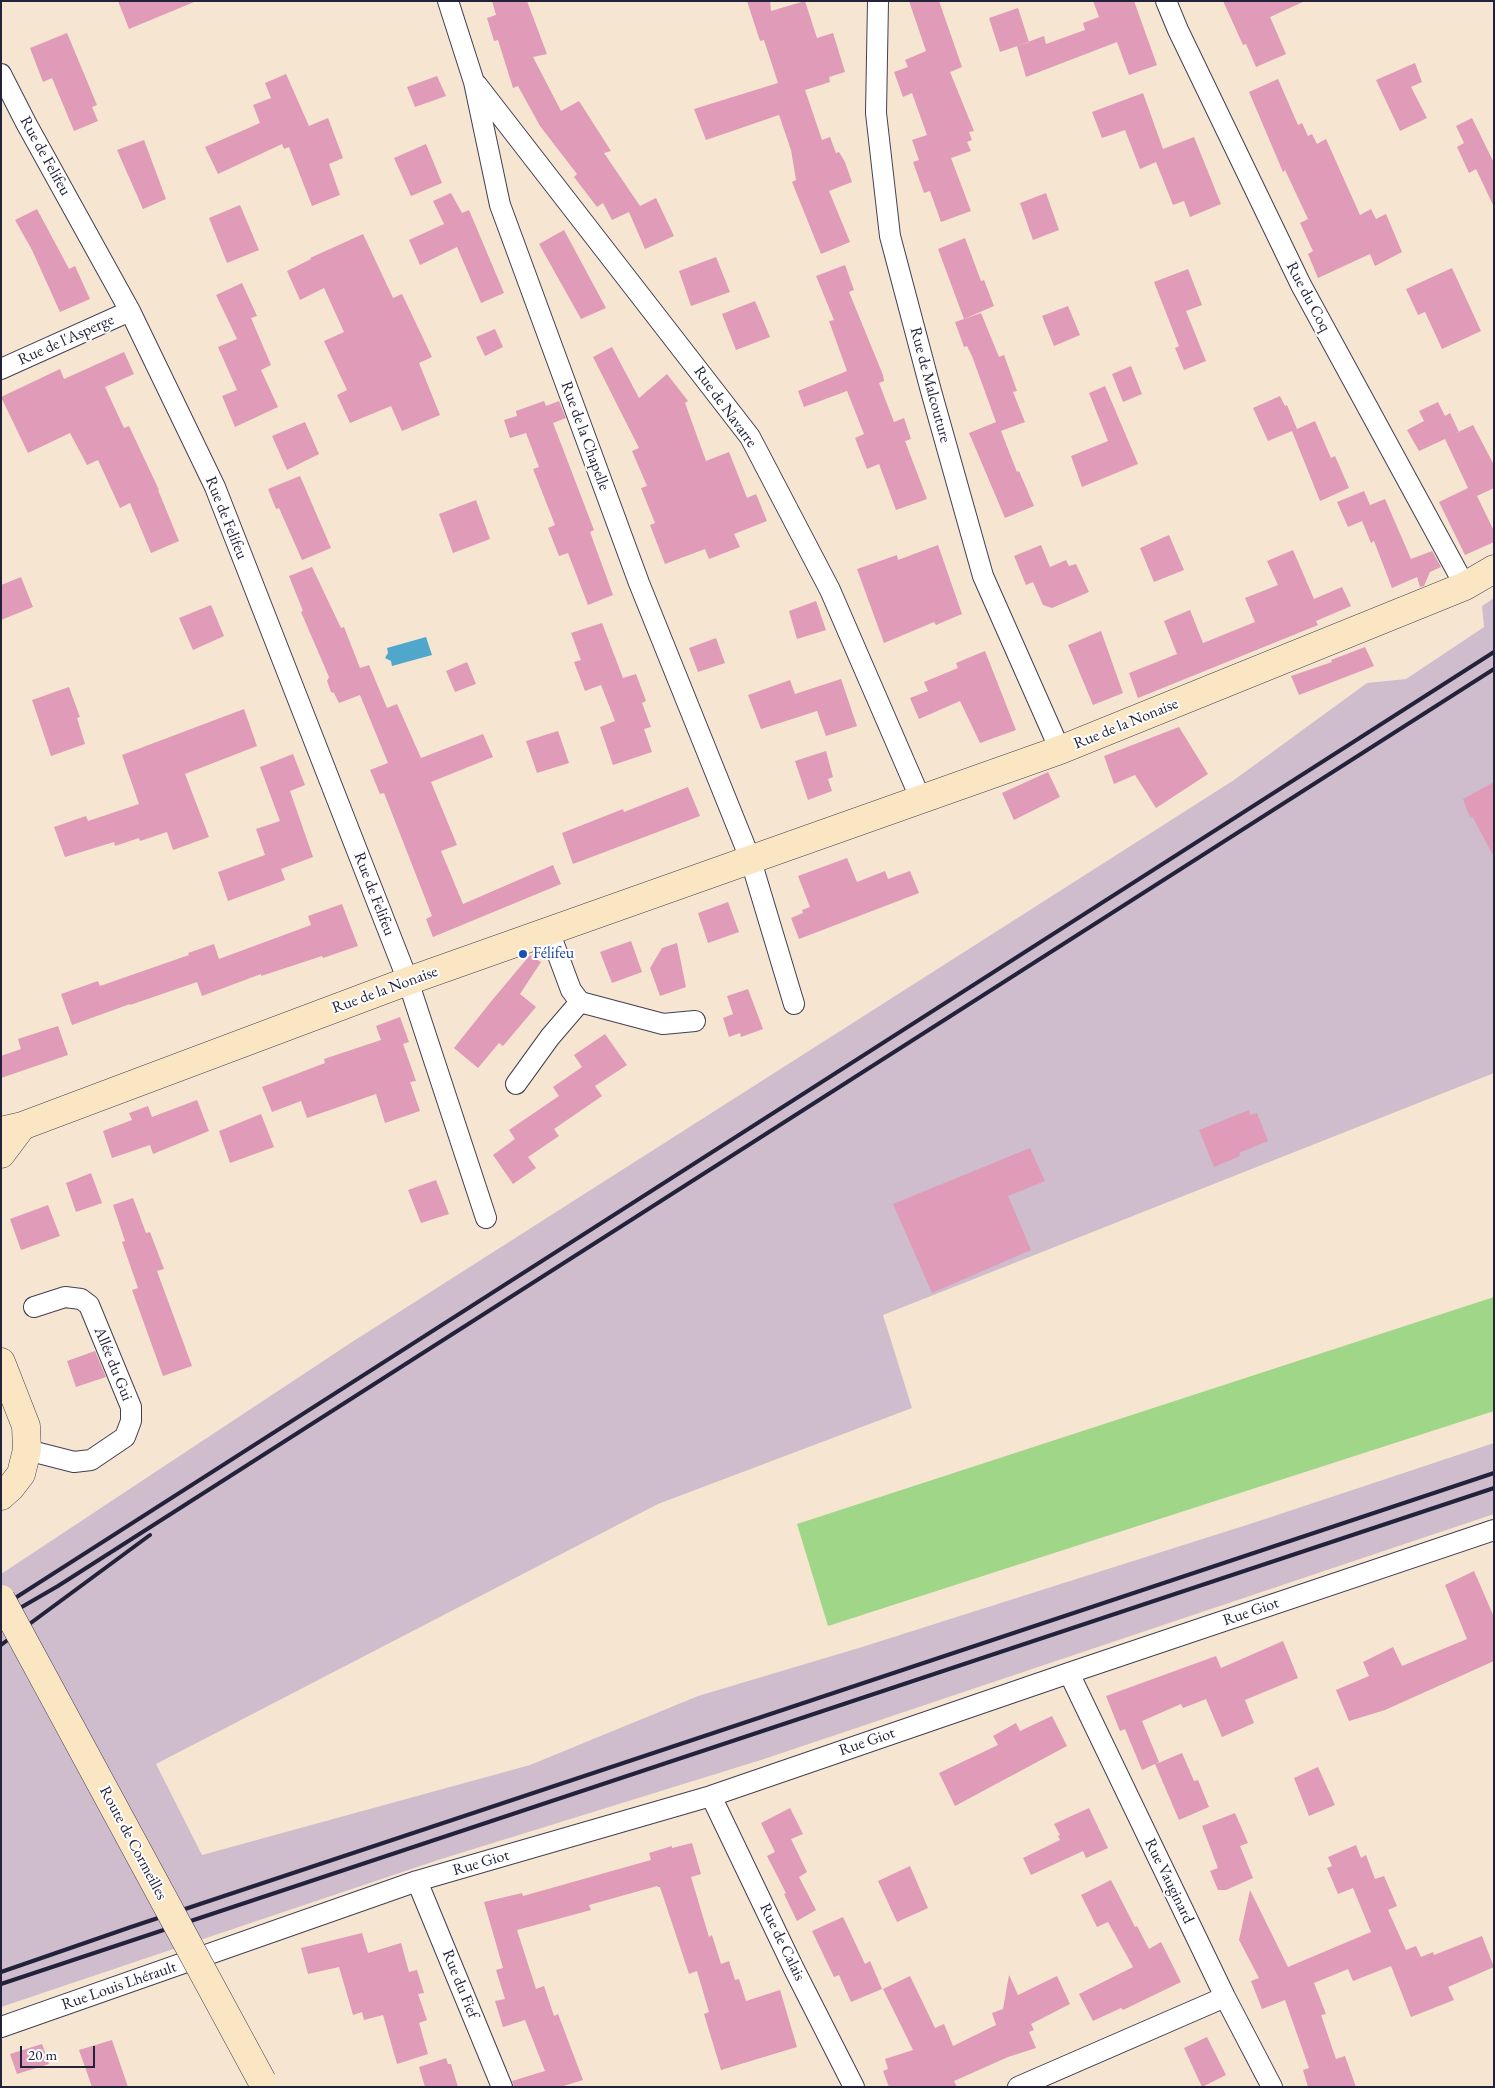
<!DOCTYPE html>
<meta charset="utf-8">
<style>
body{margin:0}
#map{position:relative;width:1495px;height:2088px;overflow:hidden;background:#f6e6d1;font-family:"EB Garamond",serif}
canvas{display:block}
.frame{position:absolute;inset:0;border:2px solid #22223b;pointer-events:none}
.scale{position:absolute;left:20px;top:2046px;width:75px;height:22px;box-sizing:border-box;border:2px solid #22223b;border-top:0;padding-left:6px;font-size:15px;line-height:18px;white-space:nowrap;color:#22223b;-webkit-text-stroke:4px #fff;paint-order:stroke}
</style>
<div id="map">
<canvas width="1495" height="2088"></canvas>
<div class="frame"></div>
<div class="scale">20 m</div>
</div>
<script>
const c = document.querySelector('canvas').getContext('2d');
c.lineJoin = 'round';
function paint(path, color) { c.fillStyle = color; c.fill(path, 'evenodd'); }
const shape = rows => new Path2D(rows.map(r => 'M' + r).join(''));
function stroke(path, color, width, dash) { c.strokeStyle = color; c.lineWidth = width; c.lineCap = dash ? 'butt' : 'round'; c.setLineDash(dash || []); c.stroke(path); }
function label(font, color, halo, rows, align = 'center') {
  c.font = font + ' "EB Garamond",serif'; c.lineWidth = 4; c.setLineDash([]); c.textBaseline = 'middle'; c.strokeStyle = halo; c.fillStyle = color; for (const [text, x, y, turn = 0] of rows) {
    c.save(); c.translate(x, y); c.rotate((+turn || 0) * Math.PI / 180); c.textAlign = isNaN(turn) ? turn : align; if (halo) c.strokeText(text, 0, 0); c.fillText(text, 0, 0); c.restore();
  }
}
const industrial = shape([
 [1494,598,1494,1073,883,1315,912,1408,658,1504,156,1764,202,1855,530,1765,698,1696,862,1647,1256,1522,1494,1443,1494,1514,761,1760,438,1860,1,2007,1,1574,352,1342,1234,780,1367,683,1406,679,1484,627,1482,606]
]);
const green = shape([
 [1494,1297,1494,1411,828,1626,797,1524]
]);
const water = shape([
 [426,637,432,655,392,666,391,661,385,658,388,653,387,648]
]);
const building = shape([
 [118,1,194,1,194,2,129,29],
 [492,1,527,1,547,54,533,57,561,111,579,101,611,151,604,153,640,206,656,198,674,236,645,249,629,212,612,220,603,203,597,207,574,177,577,174,540,126,518,86,513,88,498,40,494,41,487,18,496,15],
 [747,1,770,1,771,11,805,1,817,38,833,33,845,72,829,77,830,82,805,90,822,140,830,137,836,153,839,152,845,162,852,182,829,191,850,242,821,254,792,182,796,180,791,150,779,115,706,140,694,109,778,83,764,40,760,41],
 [909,1,939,1,962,67,950,72,974,131,969,132,972,140,967,142,971,151,951,158,971,211,941,222,930,191,924,193,913,162,919,160,912,140,927,135,912,93,903,97,894,72,908,67,905,60,926,51],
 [1093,1,1134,1,1157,65,1129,75,1117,42,1026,77,1017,46,1044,36,1046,44,1085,30,1083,23,1099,17],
 [1223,1,1305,1,1270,17,1286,54,1256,67,1246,44,1243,45],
 [1018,8,1029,42,1000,52,989,18],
 [67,33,97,105,92,107,98,121,74,131,52,78,43,82,30,48],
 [1415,63,1422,82,1411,87,1427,118,1400,131,1376,80],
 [286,74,309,126,328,118,343,158,329,164,340,195,312,206,289,147,284,149,282,144,218,174,205,147,260,123,253,105,271,98,265,83],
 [437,76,446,96,415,107,407,87],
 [1278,79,1298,125,1302,123,1308,136,1312,134,1317,144,1326,139,1360,215,1371,209,1376,219,1386,214,1402,252,1375,266,1370,254,1318,278,1308,254,1313,251,1300,223,1308,219,1285,170,1283,172,1249,92],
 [1143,93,1163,149,1194,137,1221,204,1190,217,1184,201,1173,205,1156,162,1140,169,1125,130,1102,138,1092,112],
 [1472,118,1494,163,1494,207,1476,169,1469,173,1457,147,1464,143,1456,126],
 [144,140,166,199,143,209,117,150],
 [426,144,442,183,411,196,394,158],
 [451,193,462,213,469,210,504,293,481,303,457,247,420,265,409,240,444,224,433,201],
 [1046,193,1059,230,1033,240,1020,203],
 [240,205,259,250,227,263,209,218],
 [37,209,69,269,75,266,90,299,60,312,32,250,15,220],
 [564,230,606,308,581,319,539,244],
 [363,234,393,298,402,294,432,357,419,363,440,415,402,431,391,406,350,423,337,395,347,390,324,341,344,332,324,288,300,300,287,271,311,259,310,258],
 [965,238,981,281,984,280,994,306,964,319,981,313,999,357,1004,355,1017,391,1013,392,1025,422,1001,431,1017,472,1019,471,1034,506,1005,518,969,433,996,422,972,356,967,346,964,347,955,322,964,319,938,249],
 [716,257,730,292,691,306,679,271],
 [845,265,854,290,849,292,883,375,884,381,879,383,894,422,904,418,911,439,905,441,927,499,896,510,879,464,867,469,855,438,864,434,847,391,804,407,798,391,847,371,829,321,834,320,816,276],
 [1452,268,1481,331,1442,349,1425,312,1418,315,1406,289],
 [1188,269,1202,305,1186,311,1206,361,1184,370,1175,348,1179,346,1154,282],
 [242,283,257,316,251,318,271,365,261,370,278,407,235,427,222,396,237,390,218,347,237,339,216,295],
 [755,301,770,337,736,350,722,314],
 [1068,306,1080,335,1054,346,1042,316],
 [495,329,503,347,485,356,476,337],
 [612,347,639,398,667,374,688,401,685,403,706,461,729,452,747,498,756,494,767,521,734,534,740,547,709,559,705,549,665,564,650,525,655,523,641,488,647,486,632,451,639,448,593,357],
 [124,352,134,374,105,387,124,428,129,426,159,490,158,490,179,541,151,553,130,503,120,508,98,460,87,465,70,433,28,453,1,397,60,369,64,379],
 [1131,366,1142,394,1123,402,1112,374],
 [1105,386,1138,464,1082,487,1071,456,1108,441,1089,393],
 [1280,396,1285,406,1287,405,1297,429,1315,421,1331,458,1335,456,1349,488,1320,501,1292,431,1268,441,1253,408],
 [544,401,546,406,559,401,566,418,553,423,594,530,590,532,613,595,588,605,568,553,559,556,548,528,555,525,533,469,539,467,526,433,510,438,504,420,517,416,516,411],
 [1438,402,1445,416,1450,413,1459,432,1454,434,1473,425,1494,465,1494,488,1477,496,1494,531,1494,542,1465,555,1439,502,1468,488,1445,439,1419,451,1407,430,1424,421,1419,411],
 [305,422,319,454,287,470,272,436],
 [300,476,331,548,302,560,279,508,276,509,268,489],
 [1364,491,1370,505,1385,499,1411,559,1432,551,1441,567,1430,572,1424,586,1420,587,1417,577,1392,588,1374,541,1371,543,1362,521,1348,527,1337,502],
 [476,500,490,539,453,553,439,514],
 [1169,535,1184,570,1154,582,1140,548],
 [938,545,962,614,936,625,934,622,884,643,857,569,897,555,898,560],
 [1041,545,1050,567,1066,560,1069,566,1076,564,1089,592,1052,608,1043,605,1033,582,1026,585,1014,556],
 [1293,550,1314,599,1342,587,1351,606,1316,621,1318,625,1138,698,1129,673,1177,654,1164,621,1190,610,1203,643,1255,622,1245,598,1278,585,1267,561],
 [312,567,341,628,344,627,360,668,369,665,387,708,397,704,421,758,483,734,493,757,431,782,457,845,441,851,463,904,553,865,561,884,433,937,426,919,432,916,418,880,384,793,380,794,370,770,388,763,360,695,339,703,334,693,331,692,327,681,329,677,301,612,303,611,289,576],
 [21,577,33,607,1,620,1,585],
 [816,601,826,630,797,639,789,611],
 [211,605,224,636,193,650,179,618],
 [602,623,623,678,636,674,646,701,642,703,651,727,644,729,652,752,613,765,600,727,615,721,601,685,585,691,574,662,581,660,571,633],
 [1101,631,1123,693,1093,705,1068,645],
 [716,638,725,663,698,672,689,648],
 [1365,647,1374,666,1299,695,1291,676,1332,662,1331,660],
 [985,651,1016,730,980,743,960,701,919,719,910,698,928,691,924,682,958,668,956,663],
 [467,662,476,684,455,692,446,671],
 [841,679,857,726,826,736,817,711,761,729,748,695,790,680,795,694],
 [69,687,80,717,77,718,85,744,51,756,32,700],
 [244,709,257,746,185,774,209,837,173,850,167,832,140,841,139,838,115,846,114,842,65,857,54,827,86,816,88,821,139,804,122,755],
 [1179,727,1208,774,1156,808,1135,775,1114,784,1104,756],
 [558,731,569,763,537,773,526,741],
 [826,751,833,777,828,779,832,791,808,800,795,761],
 [293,754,305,785,290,791,313,857,281,869,285,880,228,901,218,872,265,855,256,829,280,821,260,767],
 [1048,772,1060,797,1014,820,1002,793],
 [1494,782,1494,857,1472,816,1470,818,1463,799],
 [688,787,700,816,573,864,562,833,623,809,624,812],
 [847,858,857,882,885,871,888,879,910,871,919,893,799,939,791,918,803,913,802,910,810,907,798,876],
 [728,902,739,932,708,943,698,913],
 [342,904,358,946,323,958,322,956,261,976,261,974,202,996,197,982,130,1005,130,1004,72,1025,61,994,98,981,100,986,189,955,188,953,214,944,219,959,311,925,308,916],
 [631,941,642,972,612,983,600,952],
 [677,943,686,987,660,996,650,968,662,948],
 [530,955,541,962,520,994,536,1007,503,1046,499,1043,478,1068,454,1048,489,1004],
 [748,989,763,1029,741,1037,740,1033,729,1037,723,1018,733,1014,727,996],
 [400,1017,409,1042,403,1044,416,1081,410,1082,420,1111,385,1123,376,1094,307,1118,301,1101,272,1112,262,1087,325,1063,324,1059,381,1040,376,1026],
 [58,1026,68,1055,1,1078,1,1056,21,1049,18,1039],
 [605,1034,627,1065,595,1086,602,1096,554,1129,559,1136,528,1157,536,1168,513,1184,493,1155,515,1139,509,1130,559,1096,553,1087,582,1067,574,1055],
 [197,1100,209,1131,153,1154,150,1145,112,1158,103,1131,132,1120,129,1113,148,1106,152,1117],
 [1249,1110,1250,1115,1257,1113,1268,1141,1239,1153,1240,1156,1214,1167,1199,1130],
 [261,1114,274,1147,230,1163,219,1131],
 [1030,1148,1045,1181,1008,1196,1031,1250,932,1293,893,1204],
 [91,1173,102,1203,76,1212,66,1183],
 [436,1180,449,1214,421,1223,408,1190],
 [133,1198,146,1233,150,1232,164,1269,157,1271,192,1366,163,1376,132,1290,138,1288,122,1242,125,1241,113,1205],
 [48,1205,60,1236,21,1250,10,1219],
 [95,1351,106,1377,76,1387,67,1361],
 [1474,1571,1494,1617,1494,1661,1385,1710,1349,1721,1336,1690,1369,1676,1363,1662,1393,1647,1402,1666,1467,1639,1445,1585],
 [1283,1641,1298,1678,1245,1700,1254,1723,1222,1737,1206,1699,1183,1708,1181,1704,1142,1721,1159,1762,1156,1764,1182,1753,1194,1781,1198,1780,1209,1807,1179,1820,1155,1764,1142,1770,1125,1729,1120,1731,1106,1696,1216,1656,1221,1668],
 [1052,1716,1067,1746,955,1806,939,1773,998,1745,993,1736,1016,1723,1020,1731],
 [1318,1767,1335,1805,1309,1816,1294,1778],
 [790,1808,803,1834,791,1839,807,1872,799,1877,816,1910,797,1921,784,1894,786,1893,767,1856,775,1852,761,1823],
 [1089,1808,1108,1848,1086,1858,1083,1851,1031,1875,1023,1858,1060,1840,1058,1836,1060,1835,1054,1824],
 [1235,1813,1248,1843,1240,1846,1253,1878,1226,1890,1218,1890,1210,1871,1218,1868,1202,1826],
 [692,1843,701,1874,691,1877,709,1937,712,1935,721,1964,729,1961,735,1980,739,1979,746,2001,780,1990,797,2047,721,2070,704,2014,709,2012,697,1971,689,1974,660,1887,658,1887,657,1886,589,1905,591,1910,517,1930,536,1989,544,1986,554,2016,558,2014,583,2080,560,2087,514,2087,512,2081,545,2071,525,2020,503,2027,495,2001,505,1999,496,1970,503,1968,484,1902,522,1893,523,1896,651,1860,649,1853,672,1846,672,1848],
 [1356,1845,1361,1858,1366,1855,1375,1879,1384,1876,1397,1906,1388,1910,1406,1950,1416,1946,1421,1957,1433,1952,1434,1955,1482,1936,1494,1967,1448,1987,1454,2000,1411,2017,1391,1966,1353,1981,1348,1969,1314,1983,1326,2014,1321,2015,1336,2059,1345,2056,1356,2087,1308,2087,1303,2070,1309,2068,1285,2000,1262,2009,1251,1981,1259,1978,1239,1940,1250,1890,1288,1967,1371,1932,1353,1888,1338,1894,1327,1868,1332,1866,1328,1857],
 [910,1866,928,1908,897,1922,878,1881],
 [1111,1880,1135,1927,1137,1926,1149,1949,1161,1942,1181,1982,1123,2010,1121,2008,1093,2021,1079,1994,1133,1967,1108,1922,1097,1927,1081,1895],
 [843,1917,865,1964,870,1961,882,1989,851,2002,839,1975,834,1977,812,1931],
 [362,1933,368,1953,401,1943,409,1972,417,1970,424,1993,418,1994,427,2020,419,2023,428,2054,397,2064,383,2015,364,2020,362,2012,353,2015,339,1967,308,1974,301,1948],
 [1009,1975,1018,1995,1057,1976,1070,2004,1031,2024,1034,2030,1029,2032,1036,2048,1008,2057,954,2081,957,2087,889,2087,883,2071,888,2069,885,2059,913,2050,883,1989,910,1976,935,2028,944,2024,953,2046,996,2025,992,2013,1003,2009],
 [1207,2037,1226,2075,1202,2087,1184,2048],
 [112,2040,128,2087,92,2087,79,2050],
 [42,2044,49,2064,17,2074,10,2054],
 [446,2058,448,2064,451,2064,458,2087,425,2087,419,2067]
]);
const street = shape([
 [448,1,474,82,500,205,639,583,751,861,794,1004],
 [878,1,876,113,890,236,931,391,983,576,1060,750],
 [1166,1,1178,30,1301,285,1465,586],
 [1,74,26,123,130,311,215,487,408,981,486,1218],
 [477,85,750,437,830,590,921,800],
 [1,369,130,311],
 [549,931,571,990,580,1002,663,1024,695,1021],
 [516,1084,550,1037,580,1002],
 [27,1450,74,1462,91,1460,125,1437,131,1421,131,1407,89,1305,81,1299,65,1297,34,1307],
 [1069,1673,1225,1997,1272,2087],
 [711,1796,793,1967,854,2087],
 [417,1881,502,2087],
 [1,2027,417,1881,711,1796,1069,1673,1494,1530],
 [1018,2087,1225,1997]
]);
const secondary = shape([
 [1,1131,22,1126,408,981,1060,750,1465,586,1494,569],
 [1,1154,22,1126],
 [1,1362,26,1426,27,1450,21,1474,11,1487,1,1496]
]);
const rail = shape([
 [1,1607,1494,652],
 [1,1619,58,1586,1494,669],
 [1,1645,150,1535],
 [1,1972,131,1927,1494,1473],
 [1,1984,1494,1488]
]);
const secondaryBridge = shape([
 [1,1599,262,2081]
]);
const markers = [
 [523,954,5,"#1a4fb4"]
];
const streetNames = [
 ["Rue de Felifeu",45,156,61],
 ["Rue du Coq",1308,297,62],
 ["Rue de l'Asperge",66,340,-24],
 ["Rue de Malcouture",930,385,75],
 ["Rue de Navarre",725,407,54],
 ["Rue de la Chapelle",585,436,70],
 ["Rue de Felifeu",226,518,68],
 ["Rue de la Nonaise",1126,724,-22],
 ["Rue de Felifeu",374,894,69],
 ["Rue de la Nonaise",385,990,-20],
 ["Allée du Gui",113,1364,68],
 ["Rue Giot",1251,1612,-19],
 ["Rue Giot",867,1742,-19],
 ["Route de Cormeilles",133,1843,62],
 ["Rue Giot",481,1863,-16],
 ["Rue Vauginard",1169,1881,64],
 ["Rue de Calais",782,1942,64],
 ["Rue du Fief",460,1984,68],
 ["Rue Louis Lhérault",119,1986,-19]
];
const transitNames = [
 ["Félifeu",533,954]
];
paint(industrial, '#cfbdce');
paint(green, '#a0d687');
paint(water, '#4fa8cc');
paint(building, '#df9bb7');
stroke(street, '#423f52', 22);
stroke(secondary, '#423f52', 29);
stroke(street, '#fff', 20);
stroke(secondary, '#fbe6c4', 28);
stroke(rail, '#22223b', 4);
stroke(secondaryBridge, '#423f52', 29, []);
stroke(secondaryBridge, '#fbe6c4', 28);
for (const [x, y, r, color] of markers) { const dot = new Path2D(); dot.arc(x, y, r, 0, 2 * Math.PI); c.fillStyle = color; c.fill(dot); stroke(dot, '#fff', 2); }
label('16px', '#22223b', '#fff', streetNames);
label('16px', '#164399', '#fff', transitNames, 'left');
</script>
